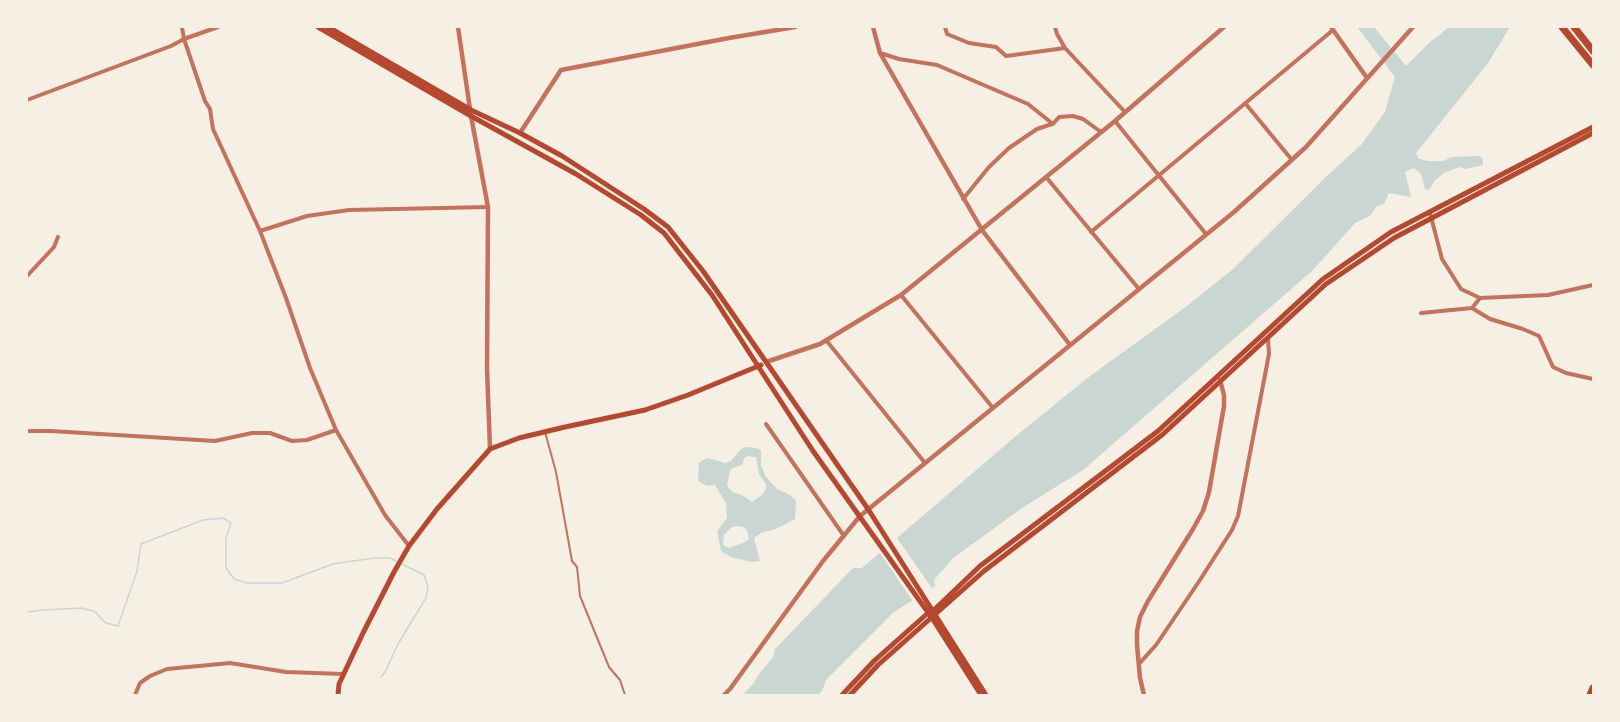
<!DOCTYPE html>
<style>
body{margin:0}
#map{position:relative;width:1620px;height:722px;overflow:hidden;background:#f6efe4;font-family:Manrope,sans-serif}
canvas{display:block}
.frame{position:absolute;inset:0;border:28px solid #f6efe4;pointer-events:none}
</style>
<div id="map">
<canvas width="1620" height="722"></canvas>
<div class="frame"></div>
</div>
<script>
const c = document.querySelector('canvas').getContext('2d');
c.lineJoin = 'round';
function paint(path, color) { c.fillStyle = color; c.fill(path, 'evenodd'); }
const shape = rows => new Path2D(rows.map(r => 'M' + r).join(''));
function stroke(path, color, width, dash) { c.strokeStyle = color; c.lineWidth = width; c.lineCap = dash ? 'butt' : 'round'; c.setLineDash(dash || []); c.stroke(path); }
const water = shape([
 [1357,27,1374,27,1406,66,1430,42,1440,35,1448,27,1510,27,1488,63,1416,153,1418,158,1427,161,1444,161,1451,157,1480,156,1483,159,1483,165,1465,169,1459,167,1444,173,1435,180,1429,190,1425,189,1421,174,1414,168,1405,172,1411,197,1389,193,1384,204,1376,207,1370,216,1355,223,1312,271,1083,470,1022,508,952,559,934,580,935,586,894,612,826,680,822,691,818,695,743,695,753,684,759,674,773,657,775,649,853,568,862,568,1017,435,1090,376,1187,306,1233,269,1329,174,1361,145,1385,112,1395,77],
 [745,447,756,448,761,450,761,465,766,477,777,489,790,495,796,501,795,519,776,529,761,533,754,538,760,561,752,562,731,557,721,551,717,531,727,518,726,503,715,485,707,486,698,481,699,463,703,460,708,458,725,463,731,461,740,450],
 [748,456,756,457,759,474,766,484,766,488,762,495,752,502,742,495,732,492,727,486,730,470,735,467,740,466,743,463,744,458],
 [737,526,744,527,747,530,749,539,745,542,729,548,723,545,724,535,732,527]
]);
const pier = shape([
 [895,535,934,591,914,603,878,550]
]);
const stream = shape([
 [27,612,43,610,81,608,94,611,106,623,118,626,137,571,141,544,203,520,223,518,231,523,226,537,226,568,234,579,247,583,282,583,333,564,374,558,390,558,398,562],
 [381,677,385,672,398,644,426,598,428,586,424,575,402,564]
]);
const service = shape([
 [545,432,556,472,572,561,577,567,580,596,609,667,620,680,625,695]
]);
const minor = shape([
 [218,27,184,39,205,101,210,109,213,129,260,231,286,298,310,368,336,430,385,515,409,546],
 [945,27,947,34,969,43,996,47,1006,56,1065,48],
 [1055,27,1057,34,1065,48,1125,112],
 [880,53,899,59,937,65,1028,104,1053,124,1059,117,1073,116,1083,119,1101,132],
 [27,100,171,46,184,39,182,27],
 [1245,103,1292,160],
 [1115,121,1206,234],
 [1046,177,1139,289],
 [963,199,989,167,1009,148,1037,129,1052,124],
 [1430,213,1442,259,1461,289,1480,298,1548,295,1593,285],
 [260,231,307,216,349,210,488,207],
 [1091,232,1333,30],
 [27,276,54,247,58,237],
 [901,295,993,408],
 [1472,308,1490,319,1523,329,1539,336,1553,367,1566,373,1593,379],
 [1421,313,1472,308,1480,298],
 [826,340,925,463],
 [766,424,844,536],
 [27,431,51,431,215,441,252,433,270,433,292,441,307,440,336,430],
 [1139,664,1156,645,1198,583,1232,530,1238,516,1269,354,1268,338],
 [135,695,140,683,150,676,167,669,230,663,286,672,343,674]
]);
const tertiary = shape([
 [458,27,471,116,488,207,487,368,490,449],
 [873,27,880,53,982,230,1070,345],
 [1331,27,1367,78],
 [520,133,561,70,729,38,795,27],
 [766,362,820,344,901,295,1115,121,1224,27],
 [724,695,730,689,823,561,860,516,1234,212,1306,147,1413,27],
 [1144,695,1140,678,1137,645,1137,631,1140,617,1148,601,1193,529,1203,511,1209,492,1224,406,1224,395,1220,380]
]);
const secondary = shape([
 [318,27,471,116,576,174,641,215,664,233,712,295,813,451,932,618,981,695],
 [328,27,471,110,520,133,562,156,644,209,668,227,703,271,868,509,986,695],
 [338,695,339,684,363,633,394,572,409,546,437,509,490,449,519,438,565,427,645,410,688,395,761,365],
 [842,695,874,661,928,613,934,610,980,566,1158,431,1323,279,1391,232,1593,127],
 [850,695,878,665,984,571,1162,435,1326,284,1394,238,1593,133]
]);
const trunk = shape([
 [1562,27,1593,65],
 [1574,27,1593,51],
 [1590,695,1593,688]
]);
paint(water, '#c9d6d2');
paint(pier, '#f6efe4');
stroke(stream, '#c9d6d2', 1.5);
stroke(service, '#c5725c', 2);
stroke(minor, '#c5725c', 4);
stroke(tertiary, '#c5725c', 4.5);
stroke(secondary, '#b5482f', 5);
stroke(trunk, '#b5482f', 7);
</script>
